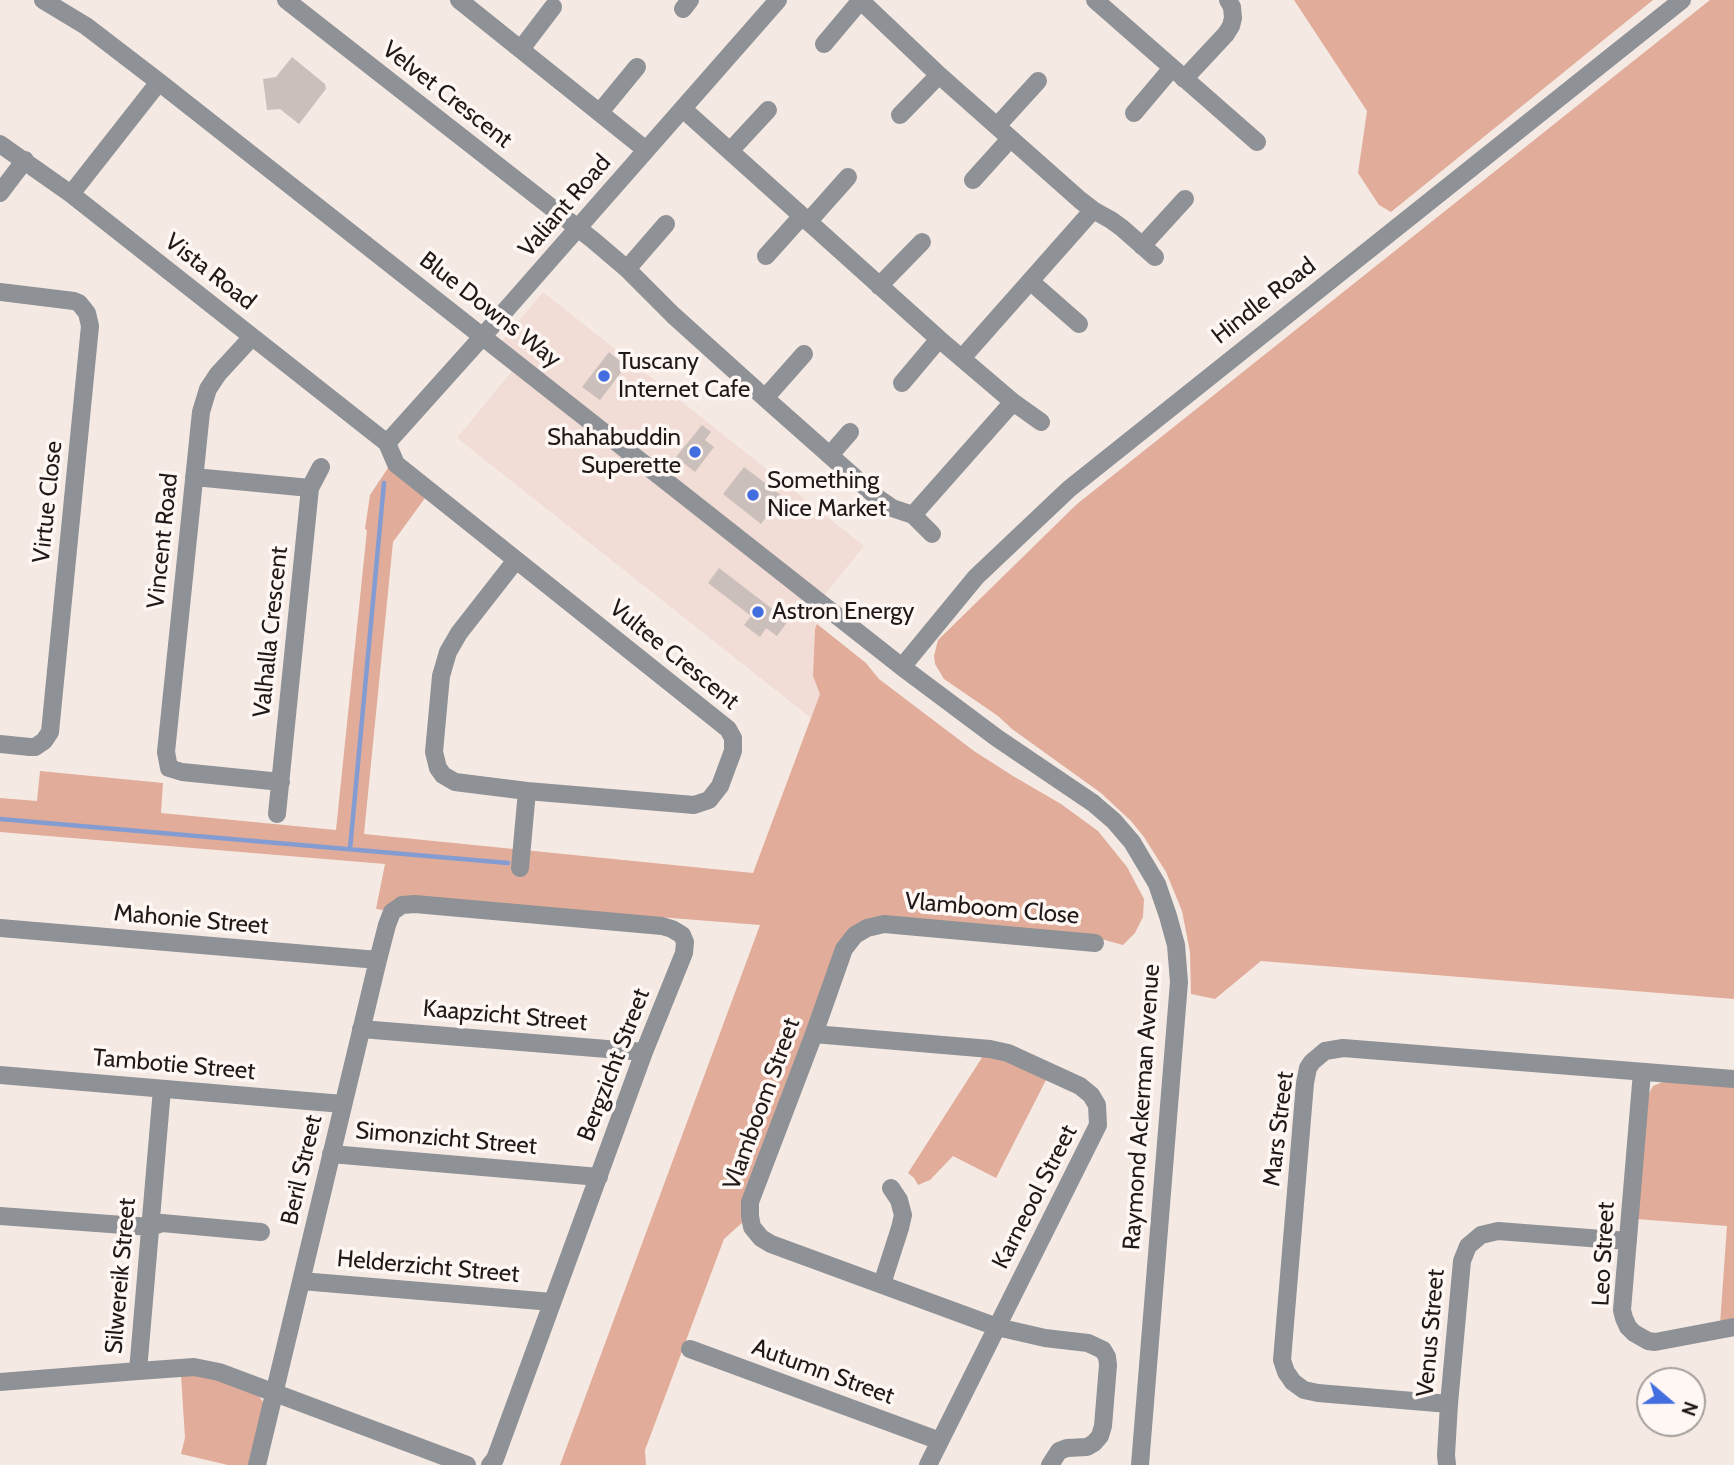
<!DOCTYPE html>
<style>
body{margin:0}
#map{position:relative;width:1734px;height:1465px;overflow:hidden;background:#f5e9e4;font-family:Cabin,sans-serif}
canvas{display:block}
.north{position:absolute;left:1636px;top:1367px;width:70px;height:70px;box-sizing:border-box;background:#fff7f4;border:2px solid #a59f9c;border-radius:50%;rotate:110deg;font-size:19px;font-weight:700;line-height:28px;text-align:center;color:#1f1a19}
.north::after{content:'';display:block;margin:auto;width:24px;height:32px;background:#426edf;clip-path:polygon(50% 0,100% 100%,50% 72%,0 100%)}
</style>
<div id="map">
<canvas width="1734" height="1465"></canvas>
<div class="north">N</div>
</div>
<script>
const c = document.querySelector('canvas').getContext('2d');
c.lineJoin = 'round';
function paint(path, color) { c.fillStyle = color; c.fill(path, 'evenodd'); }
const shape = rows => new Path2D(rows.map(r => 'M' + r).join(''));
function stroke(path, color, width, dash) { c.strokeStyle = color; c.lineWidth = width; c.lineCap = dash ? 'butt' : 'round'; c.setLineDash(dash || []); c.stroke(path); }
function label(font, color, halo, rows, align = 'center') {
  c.font = font + ' Cabin,sans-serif'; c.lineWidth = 7; c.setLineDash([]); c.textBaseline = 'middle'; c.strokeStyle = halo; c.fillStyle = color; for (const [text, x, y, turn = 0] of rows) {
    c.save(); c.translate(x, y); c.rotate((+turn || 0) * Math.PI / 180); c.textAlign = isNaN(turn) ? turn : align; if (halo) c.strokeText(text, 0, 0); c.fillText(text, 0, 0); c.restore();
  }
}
const built = shape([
 [543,292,864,546,819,602,827,610,815,629,815,678,820,694,811,718,457,438,517,365,496,348]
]);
const green = shape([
 [1294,0,1653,0,1391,212,1379,205,1358,173,1367,111],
 [1710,0,1734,0,1734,999,1261,961,1215,999,1191,994,1190,952,1182,911,1166,872,1144,837,1131,821,1101,793,1012,729,998,716,944,679,935,664,934,656,938,640,1077,504],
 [388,468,425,498,393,542,364,834,753,873,820,694,813,676,815,629,817,624,866,663,879,679,974,751,1013,776,1061,804,1098,831,1127,867,1144,899,1143,917,1135,933,1123,945,1094,937,864,922,743,1222,724,1239,645,1450,646,1465,560,1465,760,925,405,897,393,901,383,910,376,909,385,864,0,832,0,798,37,801,40,771,163,783,161,813,336,830,367,530,365,529,370,495],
 [983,1056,998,1058,1047,1078,996,1178,953,1156,930,1180,918,1185,914,1178,908,1173],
 [1665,1081,1734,1086,1734,1321,1720,1324,1727,1226,1636,1219,1647,1097,1653,1086],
 [207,1374,259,1396,265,1405,250,1465,228,1465,181,1454,185,1438,181,1375]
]);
const stream = shape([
 [0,819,508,863],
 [350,849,384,483]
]);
const building = shape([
 [292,57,325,84,326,89,299,124,280,109,267,110,263,79,276,77],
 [609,352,626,366,600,400,582,387],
 [702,425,711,432,705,440,714,447,695,472,676,457],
 [744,467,782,496,761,524,723,494],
 [719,568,788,621,777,636,766,628,760,637,744,625,751,616,708,583]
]);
const minor = shape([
 [43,0,86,26,159,82,902,667,997,738,1093,803,1114,821,1132,842,1157,884,1168,916,1176,945,1179,982,1140,1465],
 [286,0,593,240,627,269,673,315,765,398,879,499,892,508,913,515,932,534],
 [459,0,646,150],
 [860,0,939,75,1080,200,1093,210,1111,220,1122,228,1155,257],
 [1095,0,1257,142],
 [683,9,690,0],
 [824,44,861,0],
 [521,49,553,7],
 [1184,79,1226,34,1231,26,1233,18,1232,7,1228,0],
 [683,109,939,339,1013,402,1041,422],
 [600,112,637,67],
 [1134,113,1172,68],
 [900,115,939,75],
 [997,126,1038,81],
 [0,144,71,194,387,443,396,464,728,729,733,738,733,751,720,786,709,800,694,805,527,791,455,782,443,775,438,768,434,752,441,676,448,652,459,633,516,560],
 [730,151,768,110],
 [973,180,1010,139],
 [0,193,25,160],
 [71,194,159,82],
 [808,222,848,177],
 [1142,246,1185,199],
 [766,256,801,217],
 [627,269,666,224],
 [1030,281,1079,324],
 [879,286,922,242],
 [0,292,74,301,79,303,87,313,90,326,50,732,44,741,35,747,30,747,0,744],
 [252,337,218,374,208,389,201,412,166,752,169,768,182,772,281,782],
 [962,358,1093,210],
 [902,383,939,339],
 [765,398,804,354],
 [387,443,483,336,778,0],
 [830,455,850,432],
 [194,477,310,488],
 [913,515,1013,402],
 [902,667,976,577,1069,489,1682,0],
 [277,814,310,488,321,467],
 [520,868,527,791],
 [0,928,378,960],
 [361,1029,644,1052],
 [814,1034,990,1049,1008,1053,1080,1086,1091,1095,1097,1105,1098,1125,928,1465],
 [1642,1072,1622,1310,1624,1318,1628,1327,1634,1333,1648,1341,1655,1342,1734,1327],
 [0,1075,343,1104],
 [331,1154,599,1177],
 [0,1216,151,1227,162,1223,261,1232],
 [301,1281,552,1302],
 [882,1284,900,1228,903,1215,899,1200,891,1188],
 [690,1349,940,1441],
 [138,1371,194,1367,219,1372,467,1465],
 [0,1382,138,1371,162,1089],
 [1449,1404,1318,1393,1304,1390,1293,1382,1286,1372,1282,1360,1305,1083,1308,1068,1312,1062,1325,1051,1343,1048,1734,1079],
 [257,1465,378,960,387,925,392,912,402,905,415,904,662,926,672,929,682,935,685,942,684,953,644,1052,495,1459,490,1465],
 [1050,1465,1059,1451,1067,1448,1087,1447,1094,1443,1100,1436,1103,1426,1108,1365,1107,1357,1103,1350,1088,1343,1045,1338,997,1327,771,1244,761,1238,752,1227,750,1216,750,1202,814,1034,844,949,855,935,867,928,884,924,1095,943],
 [1447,1465,1446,1455,1449,1404,1462,1261,1468,1246,1481,1235,1498,1231,1628,1241]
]);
const markers = [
 [604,376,7,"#426edf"],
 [695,452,7,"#426edf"],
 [753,495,7,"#426edf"],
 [758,612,7,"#426edf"]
];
const streetNames = [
 ["Velvet Crescent",447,95,38],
 ["Valiant Road",565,206,-49],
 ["Vista Road",210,272,38],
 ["Hindle Road",1264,301,-38],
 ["Blue Downs Way",490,310,38],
 ["Virtue Close",48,502,-84],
 ["Vincent Road",163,541,-84],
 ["Valhalla Crescent",271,632,-84],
 ["Vultee Crescent",674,655,39],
 ["Vlamboom Close",992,909,5],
 ["Mahonie Street",191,920,5],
 ["Kaapzicht Street",505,1016,5],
 ["Tambotie Street",174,1065,5],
 ["Bergzicht Street",614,1065,-69],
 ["Vlamboom Street",762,1104,-70],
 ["Raymond Ackerman Avenue",1142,1107,-86],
 ["Mars Street",1279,1129,-83],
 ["Simonzicht Street",446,1139,5],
 ["Beril Street",302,1170,-77],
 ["Karneool Street",1035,1197,-63],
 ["Leo Street",1604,1254,-87],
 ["Helderzicht Street",428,1267,5],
 ["Silwereik Street",121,1276,-85],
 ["Venus Street",1431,1333,-85],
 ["Autumn Street",823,1372,20]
];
const poiNames = [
 ["Tuscany",618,362],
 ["Internet Cafe",618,390],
 ["Shahabuddin",681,438,"right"],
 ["Superette",681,466,"right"],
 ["Something",767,481],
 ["Nice Market",767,509],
 ["Astron Energy",772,612]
];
paint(built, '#f2ddd6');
paint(green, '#e1ac99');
stroke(stream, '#839cd2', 4.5);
paint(building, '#cbbfbb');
stroke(minor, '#8e9195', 18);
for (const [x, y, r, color] of markers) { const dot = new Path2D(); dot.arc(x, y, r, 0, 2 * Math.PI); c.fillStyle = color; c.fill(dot); stroke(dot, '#fff7f4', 2.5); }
label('24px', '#1f1a19', '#fff7f4', streetNames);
label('24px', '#1f1a19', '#fff7f4', poiNames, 'left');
</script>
